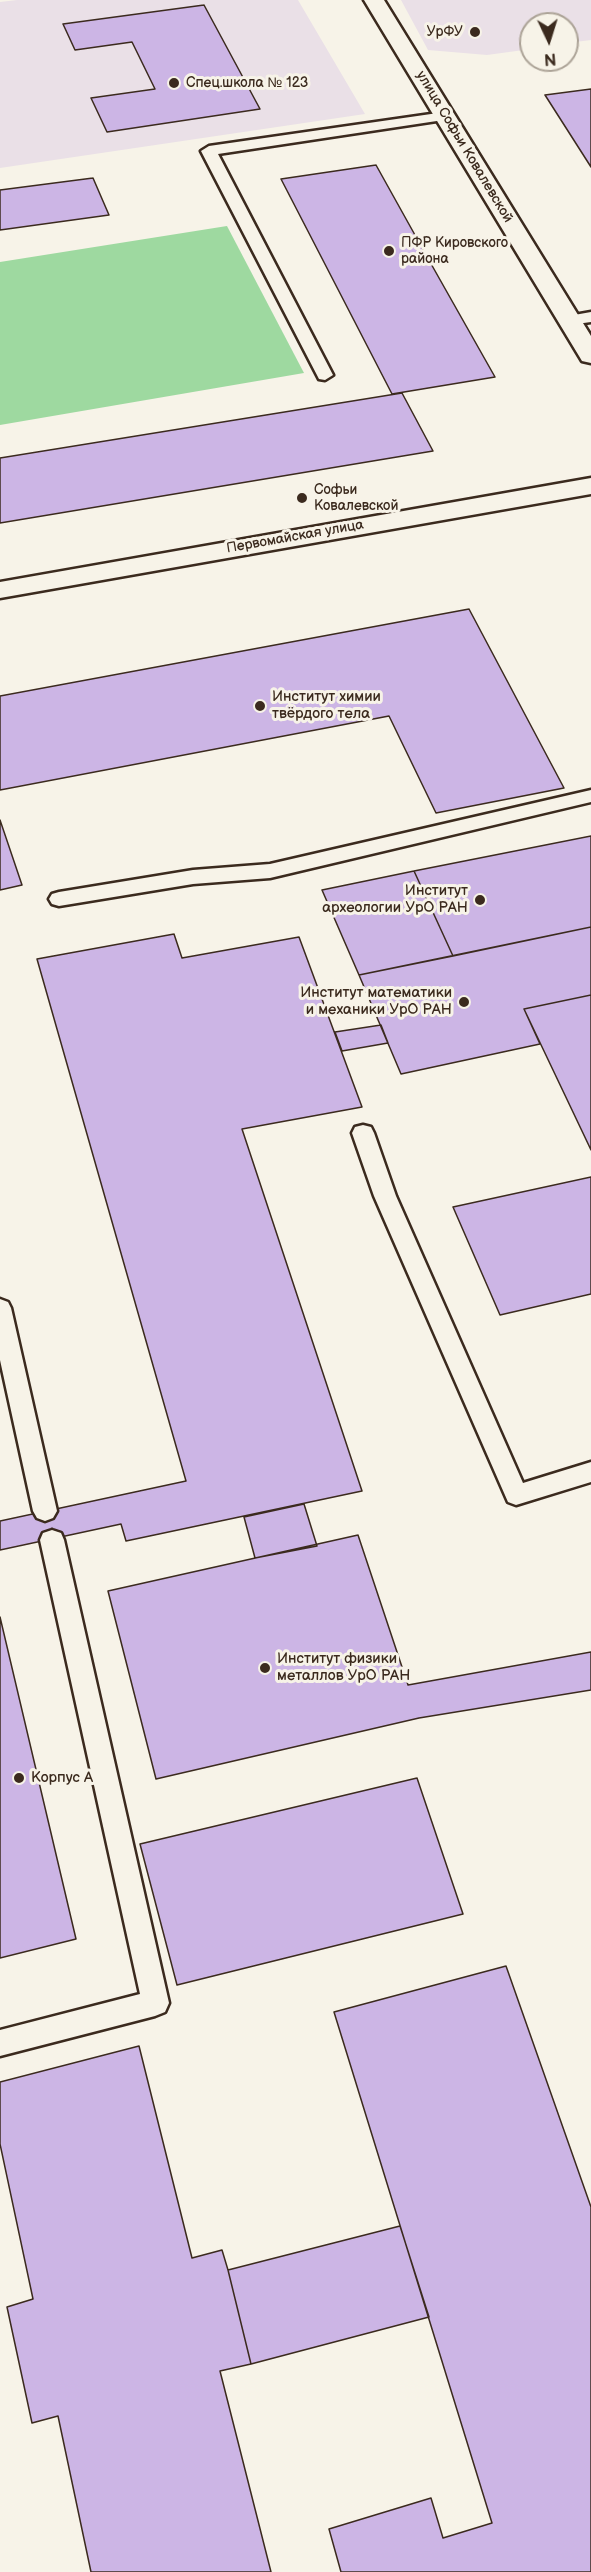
<!DOCTYPE html>
<meta charset="utf-8">
<style>
body{margin:0}
#map{position:relative;width:591px;height:2572px;overflow:hidden;background:#f7f3e8;font-family:"Balsamiq Sans",sans-serif}
canvas{display:block}
.north{position:absolute;left:519px;top:12px;width:60px;height:60px;box-sizing:border-box;background:#f7f3e8;border:2px solid #aca397;border-radius:50%;rotate:176deg;font-size:16px;font-weight:700;line-height:24px;text-align:center;color:#3b2a1e}
.north::after{content:'';display:block;margin:auto;width:21px;height:27px;background:#3b2a1e;clip-path:polygon(50% 0,100% 100%,50% 72%,0 100%)}
</style>
<div id="map">
<canvas width="591" height="2572"></canvas>
<div class="north">N</div>
</div>
<script>
const c = document.querySelector('canvas').getContext('2d');
c.lineJoin = 'round';
function paint(path, color) { c.fillStyle = color; c.fill(path, 'evenodd'); }
const shape = rows => new Path2D(rows.map(r => 'M' + r).join(''));
function stroke(path, color, width, dash) { c.strokeStyle = color; c.lineWidth = width; c.lineCap = dash ? 'butt' : 'round'; c.setLineDash(dash || []); c.stroke(path); }
function label(font, color, halo, rows, align = 'center') {
  c.font = font + ' "Balsamiq Sans",sans-serif'; c.lineWidth = 6; c.setLineDash([]); c.textBaseline = 'middle'; c.strokeStyle = halo; c.fillStyle = color; for (const [text, x, y, turn = 0] of rows) {
    c.save(); c.translate(x, y); c.rotate((+turn || 0) * Math.PI / 180); c.textAlign = isNaN(turn) ? turn : align; if (halo) c.strokeText(text, 0, 0); c.fillText(text, 0, 0); c.restore();
  }
}
const built = shape([
 [17,0,298,0,365,114,0,168,0,2],
 [401,0,591,0,591,40,567,43,567,24,531,24,531,49,487,55,428,50]
]);
const green = shape([
 [227,226,304,373,0,425,0,262]
]);
const building = shape([
 [204,5,260,109,107,132,91,98,155,89,132,42,75,50,63,24,204,5],
 [591,89,591,167,545,95,591,89],
 [376,165,430,262,495,377,392,394,281,179,376,165],
 [93,178,109,215,0,230,0,190,93,178],
 [402,393,433,451,0,523,0,458,402,393],
 [469,609,564,788,436,813,389,716,0,790,0,696,469,609],
 [0,820,22,885,0,890,0,820],
 [591,836,591,927,453,956,414,871,591,836],
 [414,871,453,956,359,975,322,890,414,871],
 [591,927,591,995,524,1009,540,1044,401,1074,359,975,591,927],
 [174,934,182,958,299,937,362,1107,242,1129,362,1491,126,1541,121,1524,0,1550,0,1521,186,1481,37,959,174,934],
 [591,995,591,1150,524,1009,591,995],
 [381,1025,388,1043,342,1051,335,1032,381,1025],
 [591,1177,591,1294,500,1315,453,1207,591,1177],
 [304,1504,317,1546,255,1558,244,1517,304,1504],
 [358,1535,408,1685,591,1652,591,1690,419,1718,156,1779,108,1591,358,1535],
 [0,1617,76,1939,0,1958,0,1617],
 [417,1778,463,1914,177,1985,140,1844,417,1778],
 [506,1966,591,2207,591,2572,341,2572,329,2529,431,2498,443,2538,492,2523,334,2012,506,1966],
 [139,2046,192,2258,222,2250,228,2270,251,2364,220,2371,271,2572,91,2572,58,2416,32,2423,7,2307,33,2299,0,2144,0,2082,139,2046],
 [400,2226,429,2317,251,2364,228,2270,400,2226]
]);
const lane = shape([
 [445,112,450,113,452,116,450,119,218,154,333,375,325,380,319,379,201,151,209,146,445,112],
 [591,312,591,322,569,325,561,320,563,317,591,312],
 [591,790,591,802,270,878,193,884,59,906,52,904,49,899,52,894,59,892,193,870,270,864,591,790],
 [363,1125,371,1127,374,1133,396,1196,523,1483,591,1462,591,1482,516,1505,508,1502,374,1196,352,1133,355,1127,363,1125],
 [0,1299,8,1302,11,1308,57,1511,53,1518,45,1521,37,1518,33,1511,0,1360,0,1299],
 [52,1530,61,1533,64,1540,169,2003,165,2012,155,2016,0,2056,0,2030,140,1994,40,1540,43,1533,52,1530]
]);
const street = shape([
 [364,0,384,0,591,336,591,363,582,361,579,356,364,0]
]);
const secondary = shape([
 [591,478,591,494,0,598,0,582,591,478]
]);
const markers = [
 [475,32,6,"#3b2a1e"],
 [174,83,6,"#3b2a1e"],
 [389,251,6,"#3b2a1e"],
 [302,498,6,"#3b2a1e"],
 [260,706,6,"#3b2a1e"],
 [480,900,6,"#3b2a1e"],
 [464,1002,6,"#3b2a1e"],
 [265,1668,6,"#3b2a1e"],
 [19,1778,6,"#3b2a1e"]
];
const farPoinames = [
 ["УрФУ",463,32,"right"],
 ["Спец.школа № 123",186,83],
 ["ПФР Кировского",401,243],
 ["района",401,259],
 ["Софьи",314,490],
 ["Ковалевской",314,506]
];
const farStreetnames = [
 ["улица Софьи Ковалевской",464,147,59],
 ["Первомайская улица",295,537,-10]
];
const poiNames = [
 ["Институт химии",272,697],
 ["твёрдого тела",272,714],
 ["Институт",468,891,"right"],
 ["археологии УрО РАН",468,908,"right"],
 ["Институт математики",452,993,"right"],
 ["и механики УрО РАН",452,1010,"right"],
 ["Институт физики",277,1659],
 ["металлов УрО РАН",277,1676],
 ["Корпус А",31,1778]
];
paint(built, '#eae0e7');
paint(green, '#9ed9a0');
paint(building, '#ccb5e5');
stroke(building, '#3b2a1e', 1.5);
stroke(lane, '#3b2a1e', 5);
stroke(street, '#3b2a1e', 5);
stroke(secondary, '#3b2a1e', 5);
paint(lane, '#f7f3e8');
paint(street, '#f7f3e8');
paint(secondary, '#f7f3e8');
for (const [x, y, r, color] of markers) { const dot = new Path2D(); dot.arc(x, y, r, 0, 2 * Math.PI); c.fillStyle = color; c.fill(dot); stroke(dot, '#f7f3e8', 2); }
label('14px', '#3b2a1e', '#f7f3e8', farPoinames, 'left');
label('14px', '#3b2a1e', '#f7f3e8', farStreetnames);
label('15px', '#3b2a1e', '#f7f3e8', poiNames, 'left');
</script>
